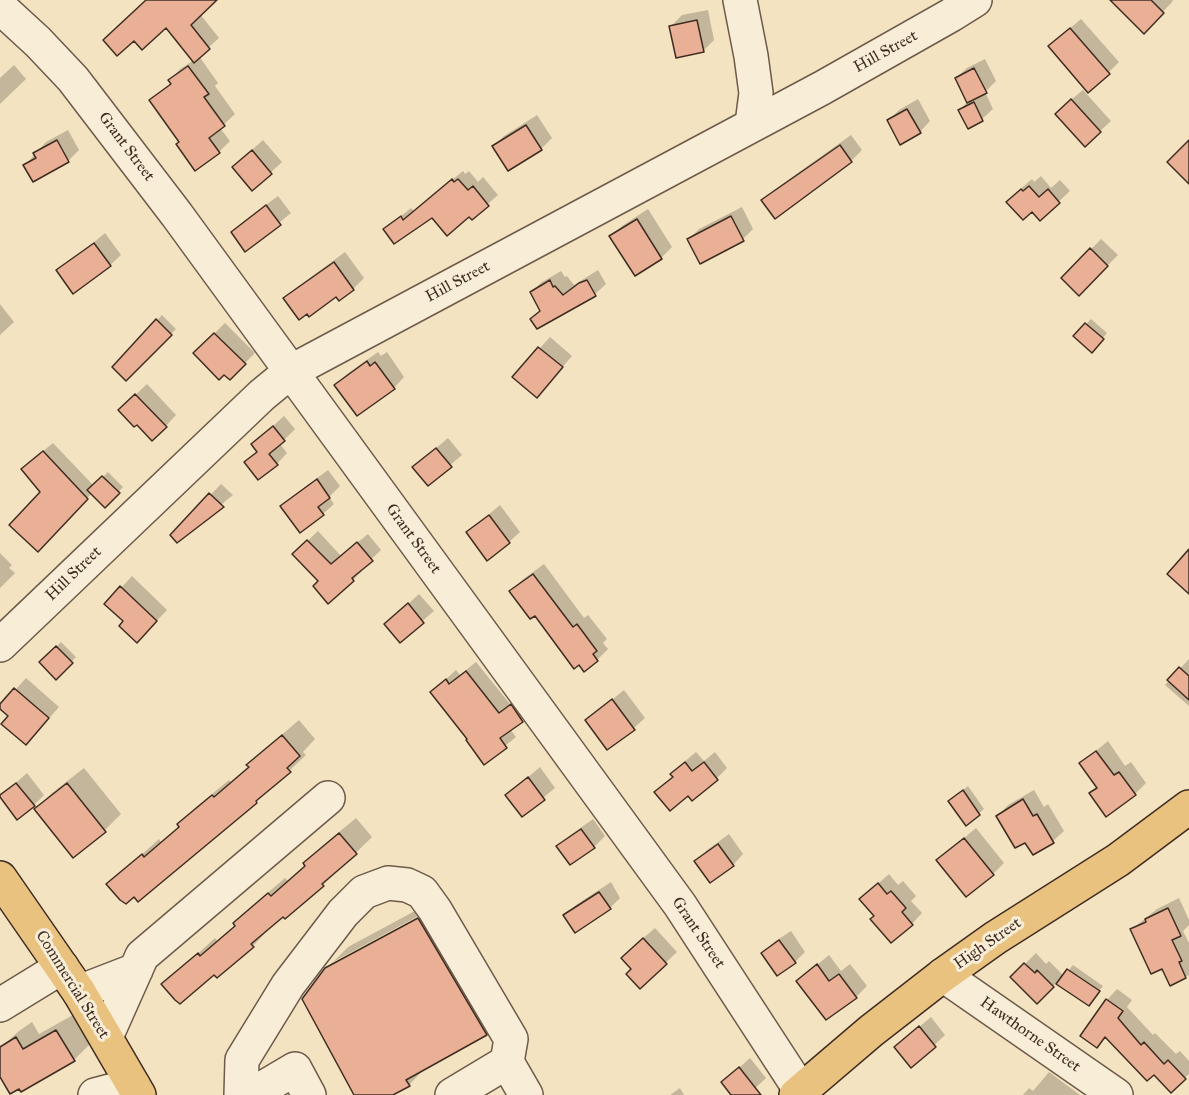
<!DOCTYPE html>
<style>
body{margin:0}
canvas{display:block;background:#f4e3c1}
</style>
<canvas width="1189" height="1095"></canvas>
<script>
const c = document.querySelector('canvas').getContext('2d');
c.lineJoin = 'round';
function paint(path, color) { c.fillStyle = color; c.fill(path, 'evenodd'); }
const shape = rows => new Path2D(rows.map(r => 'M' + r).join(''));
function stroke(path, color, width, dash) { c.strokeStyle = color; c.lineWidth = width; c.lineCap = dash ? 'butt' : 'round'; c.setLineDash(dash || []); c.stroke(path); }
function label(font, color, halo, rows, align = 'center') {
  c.font = font + ' "IM FELL Great Primer",serif'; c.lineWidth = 6; c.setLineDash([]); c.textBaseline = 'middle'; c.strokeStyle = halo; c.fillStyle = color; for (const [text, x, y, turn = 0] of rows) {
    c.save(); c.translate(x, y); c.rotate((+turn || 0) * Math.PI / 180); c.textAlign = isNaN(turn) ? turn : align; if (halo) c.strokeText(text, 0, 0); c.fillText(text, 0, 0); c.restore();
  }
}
const shadow = shape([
 [147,0,215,0,200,14,219,38,199,56,218,83,215,86,235,114,220,128,230,141,219,152,180,141,151,101,172,83,170,80,180,69,194,60],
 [1120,0,1172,0,1173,1,1144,32],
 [708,10,714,40,703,51,671,26,682,15],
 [1081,19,1119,62,1108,73,1061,36],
 [985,59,996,81,985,92,993,109,982,119,968,127,960,110,968,101,956,78,967,68],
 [14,65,26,79,0,104,0,78],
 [1083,90,1111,121,1085,145,1067,103],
 [918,99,930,121,920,132,889,120,899,110],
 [537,115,552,138,541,149,494,146,504,136],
 [68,130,79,150,68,161,33,180,25,165,46,142],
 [851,135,862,150,851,161,775,217,763,200,774,190],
 [263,140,282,162,253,189,244,157],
 [463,171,465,174,469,171,478,182,483,177,498,195,472,218,470,215,432,216,385,229,411,208,414,211],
 [1041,176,1051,188,1060,180,1070,191,1040,219,1018,191,1032,179,1034,182],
 [278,196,291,213,246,250,233,232,243,222],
 [742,207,753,229,743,239,689,239,699,229],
 [648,209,672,247,661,258,611,237,622,226],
 [105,233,121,255,110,265,74,259],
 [1101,239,1118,255,1079,294,1063,278],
 [345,252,364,278,353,289,339,299,336,295,285,298,296,288],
 [598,270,606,284,595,294,532,319,541,310,531,292,542,282,561,271,565,277,567,276,574,285],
 [0,304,14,322,0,335],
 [162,315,176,329,126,379,114,367],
 [1091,319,1107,333,1096,346,1075,336],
 [225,323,255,353,230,378,195,353],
 [550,337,572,356,547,385,514,377],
 [378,352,381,356,387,352,404,377,394,388,336,385,347,374],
 [147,384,176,415,166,426,137,423,131,399],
 [284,416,295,429,280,444,287,453,277,464,246,462,258,450,253,444],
 [448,438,462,455,428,484,414,467],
 [53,443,94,486,108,472,123,487,105,506,92,493,38,550,42,492,32,460],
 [328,470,340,486,329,497,334,504,323,514,282,506,293,496],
 [221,484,233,495,177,541,172,535],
 [500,505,520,532,509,542,468,532],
 [318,531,341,556,368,534,381,550,361,569,362,571,353,580,319,581,294,554],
 [0,553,12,565,9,568,15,573,0,588],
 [544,564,584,618,588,615,607,639,603,643,608,649,597,660,535,614,511,591,522,580],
 [132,576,167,610,148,630,125,621,106,604],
 [419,594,434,611,400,640,386,624],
 [61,642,76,657,56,678,41,662],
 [1189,659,1189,706,1165,685],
 [476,662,510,704,521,696,532,711,510,729,516,737,484,763,469,739,432,692,456,670,460,675],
 [26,678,59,707,36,733,0,707],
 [624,690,645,718,634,728,608,748,587,720],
 [299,720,315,739,303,752,306,755,256,802,134,895,109,884,159,839,161,842,180,826,179,824,195,808,229,780,231,782,249,766,248,765,265,749],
 [1108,741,1125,766,1131,762,1146,783,1135,794,1091,793,1098,787,1081,763],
 [696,752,704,761,715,752,727,768,717,778,688,794,656,792,674,775,672,774,683,763],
 [540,767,555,788,522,815,507,795],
 [84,768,121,814,105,830,73,856,36,809,52,793],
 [27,773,44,795,34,805,1,796],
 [968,786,984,809,966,824,955,796],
 [1034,790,1044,807,1048,804,1064,831,1053,841,1033,853,1025,841,998,816,1008,805],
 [356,818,372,837,323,885,268,928,269,929,253,946,217,976,214,973,164,984,215,938,217,941,236,925,235,923,251,907,285,878,288,881,306,865,305,863,321,847],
 [593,819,605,836,594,847,570,863,558,847,569,836],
 [976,828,1004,863,993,874,938,860],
 [729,834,743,854,733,865,696,861,707,850],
 [889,874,898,885,903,881,916,896,911,901,922,913,912,924,875,916,872,889],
 [611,882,620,898,610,908,565,915,576,905],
 [439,898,508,1013,486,1034,426,1067,409,1085,390,1095,355,1095,326,969,333,962,333,965,425,916,424,913,333,962,348,947],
 [1179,898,1189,920,1189,925,1183,931,1189,943,1189,975,1170,984,1162,967,1132,929,1157,909],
 [655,928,677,952,640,987,633,969,633,947],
 [791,931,805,952,795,962,763,953,774,942],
 [1036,953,1046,964,1049,961,1064,976,1073,965,1103,986,1089,1004,1056,983,1037,1002,1012,977],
 [829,955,841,971,850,964,867,986,856,997,798,981],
 [1117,989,1132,1000,1127,1007,1153,1035,1155,1033,1176,1054,1180,1051,1189,1061,1189,1074,1171,1091,1154,1073,1107,1036,1097,1046,1107,1000],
 [73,1015,90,1044,74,1060,0,1074,0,1048,19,1031,32,1022,39,1034],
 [931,1017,945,1035,912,1066,907,1037],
 [750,1058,766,1078,748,1095,733,1095,723,1082],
 [1049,1072,1080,1095,1023,1095,1029,1088,1033,1091],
 [680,1088,684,1095,670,1095]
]);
const building = shape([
 [146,0,217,0,191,25,210,49,194,63,166,28,142,50,134,41,117,56,103,40,146,0],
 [1110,0,1151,0,1164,13,1144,34,1110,0],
 [697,20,704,52,676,58,669,26,697,20],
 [1070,28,1110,74,1088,93,1048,46,1070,28],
 [188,66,209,94,204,97,225,126,209,138,220,153,195,171,176,144,179,142,149,100,171,84,168,80,188,66],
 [974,68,987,93,967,103,955,78,974,68],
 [1071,99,1101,132,1085,147,1055,114,1071,99],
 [974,102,983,121,968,129,958,110,974,102],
 [907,109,921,133,900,145,887,120,907,109],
 [526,125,542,150,508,171,492,146,526,125],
 [57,140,69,162,33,182,23,165,36,158,33,153,57,140],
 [1189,140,1189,184,1167,162,1189,140],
 [840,145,852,162,775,219,761,200,840,145],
 [252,150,272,174,252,191,232,167,252,150],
 [452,179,454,182,458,179,468,190,473,186,489,206,472,220,469,217,447,236,432,218,394,244,383,229,401,216,403,220,452,179],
 [1029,186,1039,197,1048,189,1060,203,1040,221,1032,212,1023,220,1006,202,1021,189,1023,191,1029,186],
 [266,205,281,225,245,252,231,232,266,205],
 [731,216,744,241,700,264,687,239,731,216],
 [637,219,662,259,635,276,609,236,637,219],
 [94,243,111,266,73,294,56,270,94,243],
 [1090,248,1108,266,1079,296,1061,278,1090,248],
 [334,262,354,290,339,301,336,297,309,317,307,314,299,320,283,298,334,262],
 [550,280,553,287,555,286,563,295,579,283,587,280,596,296,537,329,530,319,540,311,530,292,550,280],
 [156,319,172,335,126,381,112,367,156,319],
 [1085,323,1104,339,1092,353,1073,336,1085,323],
 [214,333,246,364,230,380,224,375,219,380,193,353,214,333],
 [538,347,563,367,537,398,512,377,538,347],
 [367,361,370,366,375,362,395,389,357,416,334,385,367,361],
 [135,394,167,427,152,441,137,425,134,427,118,410,135,394],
 [273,426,285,441,269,454,278,465,258,480,244,462,257,452,251,444,273,426],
 [436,448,452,467,428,486,412,467,436,448],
 [43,451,88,499,38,552,9,525,40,492,21,469,43,451],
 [102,476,120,493,105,508,87,490,102,476],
 [317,479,330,498,318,507,324,515,300,533,280,506,317,479],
 [209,493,224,507,177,543,170,535,209,493],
 [489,515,510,543,487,561,466,532,489,515],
 [307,540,331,564,357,542,373,561,352,578,354,581,328,604,313,586,318,581,292,554,307,540],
 [1189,549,1189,594,1167,574,1189,549],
 [533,574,573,627,577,624,597,651,593,654,598,661,584,672,579,665,574,669,535,616,530,619,509,591,533,574],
 [120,586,157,621,137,643,119,626,123,621,104,604,120,586],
 [408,603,424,623,400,643,384,624,408,603],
 [56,646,73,663,56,680,39,662,56,646],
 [1179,667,1189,676,1189,700,1167,680,1179,667],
 [466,671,499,713,511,704,523,722,500,738,507,748,484,765,466,740,467,739,430,692,446,679,449,684,466,671],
 [14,688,49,718,26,745,1,724,8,716,0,709,0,704,14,688],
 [612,699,635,730,607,750,585,720,612,699],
 [282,735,300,756,287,768,291,772,256,801,257,803,138,902,134,897,126,904,120,900,106,884,142,854,144,857,179,827,177,824,212,795,214,797,249,767,246,765,282,735],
 [1096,751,1114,775,1119,772,1136,795,1106,817,1089,793,1097,788,1079,763,1096,751],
 [685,762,692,771,704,762,718,780,692,801,688,796,670,811,654,792,673,777,670,774,685,762],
 [528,777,545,800,522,817,505,795,528,777],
 [16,783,35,806,17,820,0,797,0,795,16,783],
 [67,783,106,832,73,858,34,809,67,783],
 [963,790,980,815,966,826,948,801,963,790],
 [1023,799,1033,816,1037,814,1054,843,1033,855,1025,843,1015,848,996,816,1023,799],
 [581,829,595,848,570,865,556,846,581,829],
 [339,833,357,854,322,884,324,886,285,919,283,917,251,944,254,947,217,978,214,975,180,1004,175,1000,161,984,198,953,200,956,235,926,233,923,268,893,271,896,305,866,303,863,339,833],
 [964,838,994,875,966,897,936,860,964,838],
 [718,844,734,866,710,883,694,861,718,844],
 [878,883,887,894,891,891,906,908,902,912,913,925,891,943,870,919,874,916,859,899,878,883],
 [599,892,611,909,575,933,563,915,599,892],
 [1168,908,1181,936,1172,940,1182,961,1179,962,1186,978,1170,986,1162,969,1151,974,1130,929,1146,922,1145,919,1168,908],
 [418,918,487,1035,406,1080,410,1086,393,1095,354,1095,302,999,325,968,418,918],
 [643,938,667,964,640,989,626,974,631,969,621,958,643,938],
 [779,940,796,963,777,976,761,953,779,940],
 [1024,963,1035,973,1037,970,1054,987,1037,1004,1010,977,1024,963],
 [817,964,829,981,839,974,857,998,826,1020,796,981,817,964],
 [1067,969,1100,991,1089,1006,1056,984,1067,969],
 [1106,999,1123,1011,1118,1018,1141,1045,1144,1042,1164,1064,1168,1060,1186,1079,1171,1093,1154,1075,1147,1081,1105,1037,1097,1048,1080,1036,1106,999],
 [919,1026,936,1047,911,1068,894,1047,919,1026],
 [56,1030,75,1061,21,1092,19,1089,10,1094,0,1077,0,1047,16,1037,23,1049,56,1030],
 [739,1067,761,1095,731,1095,721,1082,739,1067]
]);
const minor = shape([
 [740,0,751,56,756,93,752,124],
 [0,7,38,42,73,79,177,215,680,905,801,1091],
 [0,645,262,395,290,372,822,88,951,15,975,0],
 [943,975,1116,1095],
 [79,992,136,970],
 [0,1005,62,967],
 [106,1037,142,956,328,798],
 [95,1095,133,1085],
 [241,1095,242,1060,288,985,343,913,364,892,388,883,407,885,422,892,435,910,511,1039,507,1062],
 [251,1095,295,1069,309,1095],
 [452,1095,507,1062,526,1095]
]);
const major = shape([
 [0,878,79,992,139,1095],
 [796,1095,871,1031,943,975,995,938,1118,860,1189,807]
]);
const streetNames = [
 ["Hill Street",886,52,-29],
 ["Grant Street",126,147,53],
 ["Hill Street",458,282,-28],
 ["Grant Street",413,539,54],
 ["Hill Street",74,574,-44],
 ["Grant Street",698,933,56],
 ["High Street",988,944,-35],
 ["Commercial Street",72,985,58],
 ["Hawthorne Street",1030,1035,35]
];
paint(shadow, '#0003');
paint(building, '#e9b096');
stroke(building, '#402d22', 1.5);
stroke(minor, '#6d5a4a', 36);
stroke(major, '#402d22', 36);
stroke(minor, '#f8edd7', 33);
stroke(major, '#eac280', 33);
label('16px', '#402d22', '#f8edd7', streetNames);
</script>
